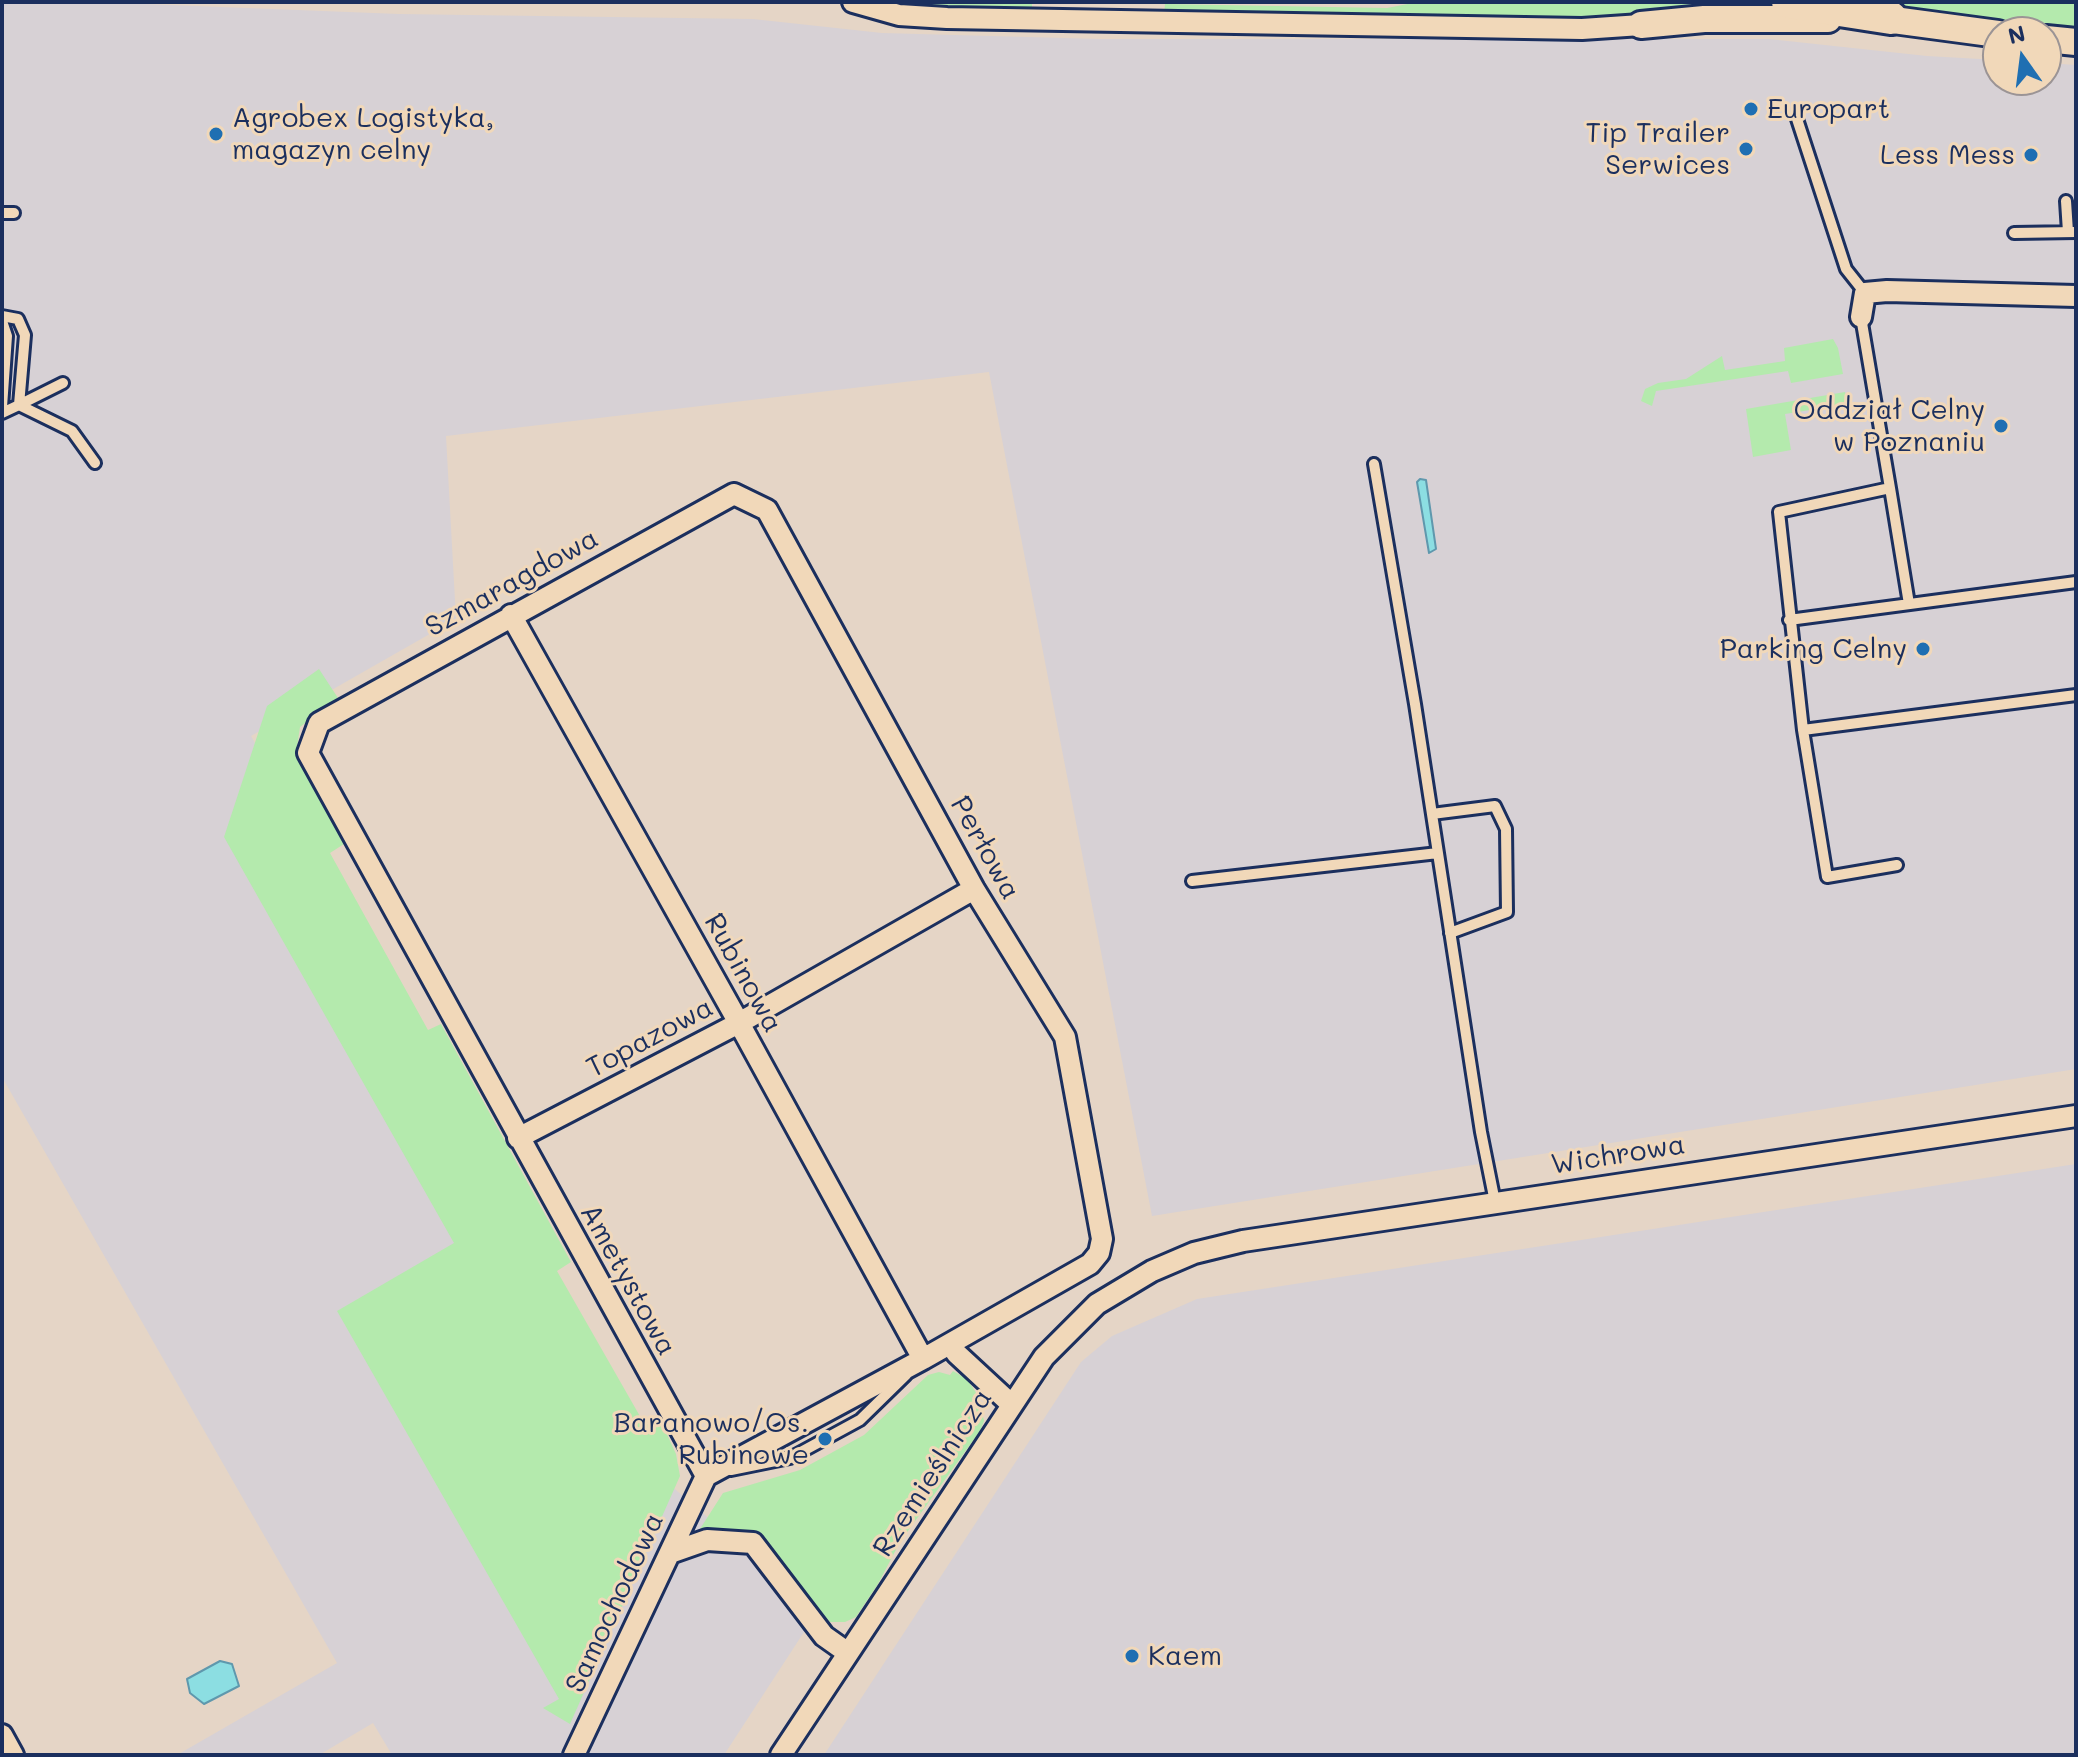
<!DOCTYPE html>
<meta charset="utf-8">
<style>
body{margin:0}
#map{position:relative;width:2078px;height:1757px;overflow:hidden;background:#e5d5c6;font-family:Mali,sans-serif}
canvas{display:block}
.frame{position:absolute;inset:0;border:4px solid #1b2f5e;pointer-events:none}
.north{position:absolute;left:1982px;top:16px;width:80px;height:80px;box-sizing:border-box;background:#f1d8b9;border:2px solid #9b9495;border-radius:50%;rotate:346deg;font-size:22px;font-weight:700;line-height:32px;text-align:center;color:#1b2f5e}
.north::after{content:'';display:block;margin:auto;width:28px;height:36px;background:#1f6fb2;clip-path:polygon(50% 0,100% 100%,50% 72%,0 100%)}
</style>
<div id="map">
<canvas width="2078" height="1757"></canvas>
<div class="frame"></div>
<div class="north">N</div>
</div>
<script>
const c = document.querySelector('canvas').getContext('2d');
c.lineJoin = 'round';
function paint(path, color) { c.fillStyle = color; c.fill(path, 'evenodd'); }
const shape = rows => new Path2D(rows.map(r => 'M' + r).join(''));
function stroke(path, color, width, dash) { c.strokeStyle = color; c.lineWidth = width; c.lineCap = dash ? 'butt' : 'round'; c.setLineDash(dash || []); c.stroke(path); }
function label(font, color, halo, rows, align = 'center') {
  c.font = font + ' Mali,sans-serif'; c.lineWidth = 6; c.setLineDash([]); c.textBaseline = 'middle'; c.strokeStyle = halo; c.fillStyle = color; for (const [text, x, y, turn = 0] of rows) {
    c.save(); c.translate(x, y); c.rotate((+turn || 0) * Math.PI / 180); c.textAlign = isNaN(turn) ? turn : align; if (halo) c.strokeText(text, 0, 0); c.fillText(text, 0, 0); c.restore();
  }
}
const built = shape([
 [2,2,94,2,399,14,753,19,882,33,1100,39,1769,39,1927,56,1998,60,1998,80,2046,80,2046,63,2076,65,2076,1069,1152,1216,989,372,446,436,456,619,251,736,669,1484,817,1612,724,1755,392,1755,373,1723,319,1755,177,1755,337,1663,2,1077],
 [2076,1164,2076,1755,824,1755,1081,1362,1112,1336,1197,1299]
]);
const green = shape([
 [874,2,1032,2,1032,12,938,11],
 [1418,2,1680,2,1691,3,1699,14,1627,20,1164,15,1165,4,1387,8],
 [1832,2,2076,2,2076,32,2015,28],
 [1833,339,1838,348,1843,374,1791,383,1788,371,1656,391,1652,406,1641,401,1645,389,1658,383,1686,379,1722,356,1725,370,1785,361,1784,348],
 [1845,392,1847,404,1785,414,1791,450,1753,457,1746,409],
 [319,669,338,698,300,727,296,755,344,844,330,853,428,1030,441,1024,571,1262,557,1271,645,1425,660,1419,676,1454,680,1476,570,1724,543,1708,559,1699,337,1311,454,1243,224,837,267,706],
 [953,1371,967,1379,979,1397,984,1421,980,1431,900,1542,878,1584,856,1617,845,1622,830,1622,805,1597,765,1543,750,1531,698,1532,723,1493,800,1470,864,1435,928,1375,939,1372,950,1375]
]);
const water = shape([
 [1420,479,1426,480,1436,549,1429,553,1417,482,1420,479],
 [220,1661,232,1664,239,1686,204,1704,190,1693,187,1679,220,1661]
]);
const service = shape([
 [1797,119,1846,269,1865,293],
 [2066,201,2068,232],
 [2,213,14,213],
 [2014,233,2076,232],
 [2,316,18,319,25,335,19,405,2,413],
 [2,321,7,336,2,407],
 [19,405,72,431,95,463],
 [19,405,63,383],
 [1374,464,1415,704,1481,1132,1495,1202],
 [1890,488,1909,604],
 [1789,620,2076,582],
 [1803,730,1779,512,1890,488,1861,317],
 [1432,814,1495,806,1506,829,1507,912,1450,933],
 [1897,865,1827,877,1803,730,2076,695],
 [1192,881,1438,853],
 [731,1470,790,1458,860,1420,906,1375]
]);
const minor = shape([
 [853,2,899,15,947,18,1582,29,1641,25],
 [1861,317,1865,293,1887,291,2076,296],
 [734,494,767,510,974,889,1065,1037,1102,1239,1099,1253,1090,1264,923,1359,706,1476,308,753,319,723,734,494],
 [511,615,739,1023,923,1359],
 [518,1138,739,1023,974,889],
 [950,1344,957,1354,1011,1404],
 [670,1553,707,1540,753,1543,824,1636,848,1653],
 [2,1735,13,1755],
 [574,1755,706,1476],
 [781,1755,1044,1357,1097,1304,1152,1271,1194,1253,1243,1241,2076,1116]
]);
const tertiary = shape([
 [1871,17,1998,34],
 [1641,25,1704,19,1828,19],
 [2046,39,2076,42]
]);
const primary = shape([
 [1788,2,1891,18]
]);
const markers = [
 [1751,109,8,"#1f6fb2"],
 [216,134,8,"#1f6fb2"],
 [1746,149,8,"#1f6fb2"],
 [2031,155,8,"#1f6fb2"],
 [2001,426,8,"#1f6fb2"],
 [1923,649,8,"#1f6fb2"],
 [825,1439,8,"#1f6fb2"],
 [1132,1656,8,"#1f6fb2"]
];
const poiNames = [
 ["Europart",1767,109,"left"],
 ["Agrobex Logistyka,",232,118,"left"],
 ["magazyn celny",232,150,"left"],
 ["Tip Trailer",1730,133],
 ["Serwices",1730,165],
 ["Less Mess",2015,155],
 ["Oddział Celny",1985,410],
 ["w Poznaniu",1985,442],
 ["Parking Celny",1907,649],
 ["Baranowo/Os.",809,1423],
 ["Rubinowe",809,1455],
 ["Kaem",1148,1656,"left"]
];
const streetNames = [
 ["Szmaragdowa",512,583,-29],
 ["Perłowa",985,848,61],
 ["Rubinowa",743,973,61],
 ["Topazowa",650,1038,-28],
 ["Wichrowa",1618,1155,-9],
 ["Ametystowa",628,1280,61],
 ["Rzemieślnicza",933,1473,-57],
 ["Samochodowa",615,1603,-65]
];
paint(built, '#d7d1d5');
paint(green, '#b4eaad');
paint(water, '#8cdee2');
stroke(water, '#5f98ad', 2);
stroke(service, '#1b2f5e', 16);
stroke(minor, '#1b2f5e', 26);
stroke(tertiary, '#1b2f5e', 32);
stroke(primary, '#1b2f5e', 38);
stroke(service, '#f1d8b9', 10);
stroke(minor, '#f1d8b9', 20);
stroke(tertiary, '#f1d8b9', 26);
stroke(primary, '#f1d8b9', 32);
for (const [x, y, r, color] of markers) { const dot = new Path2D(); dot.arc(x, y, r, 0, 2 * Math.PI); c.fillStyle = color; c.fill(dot); stroke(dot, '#f1d8b9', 3); }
label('28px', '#1b2f5e', '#f1d8b9', poiNames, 'right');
label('28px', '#1b2f5e', '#f1d8b9', streetNames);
</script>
